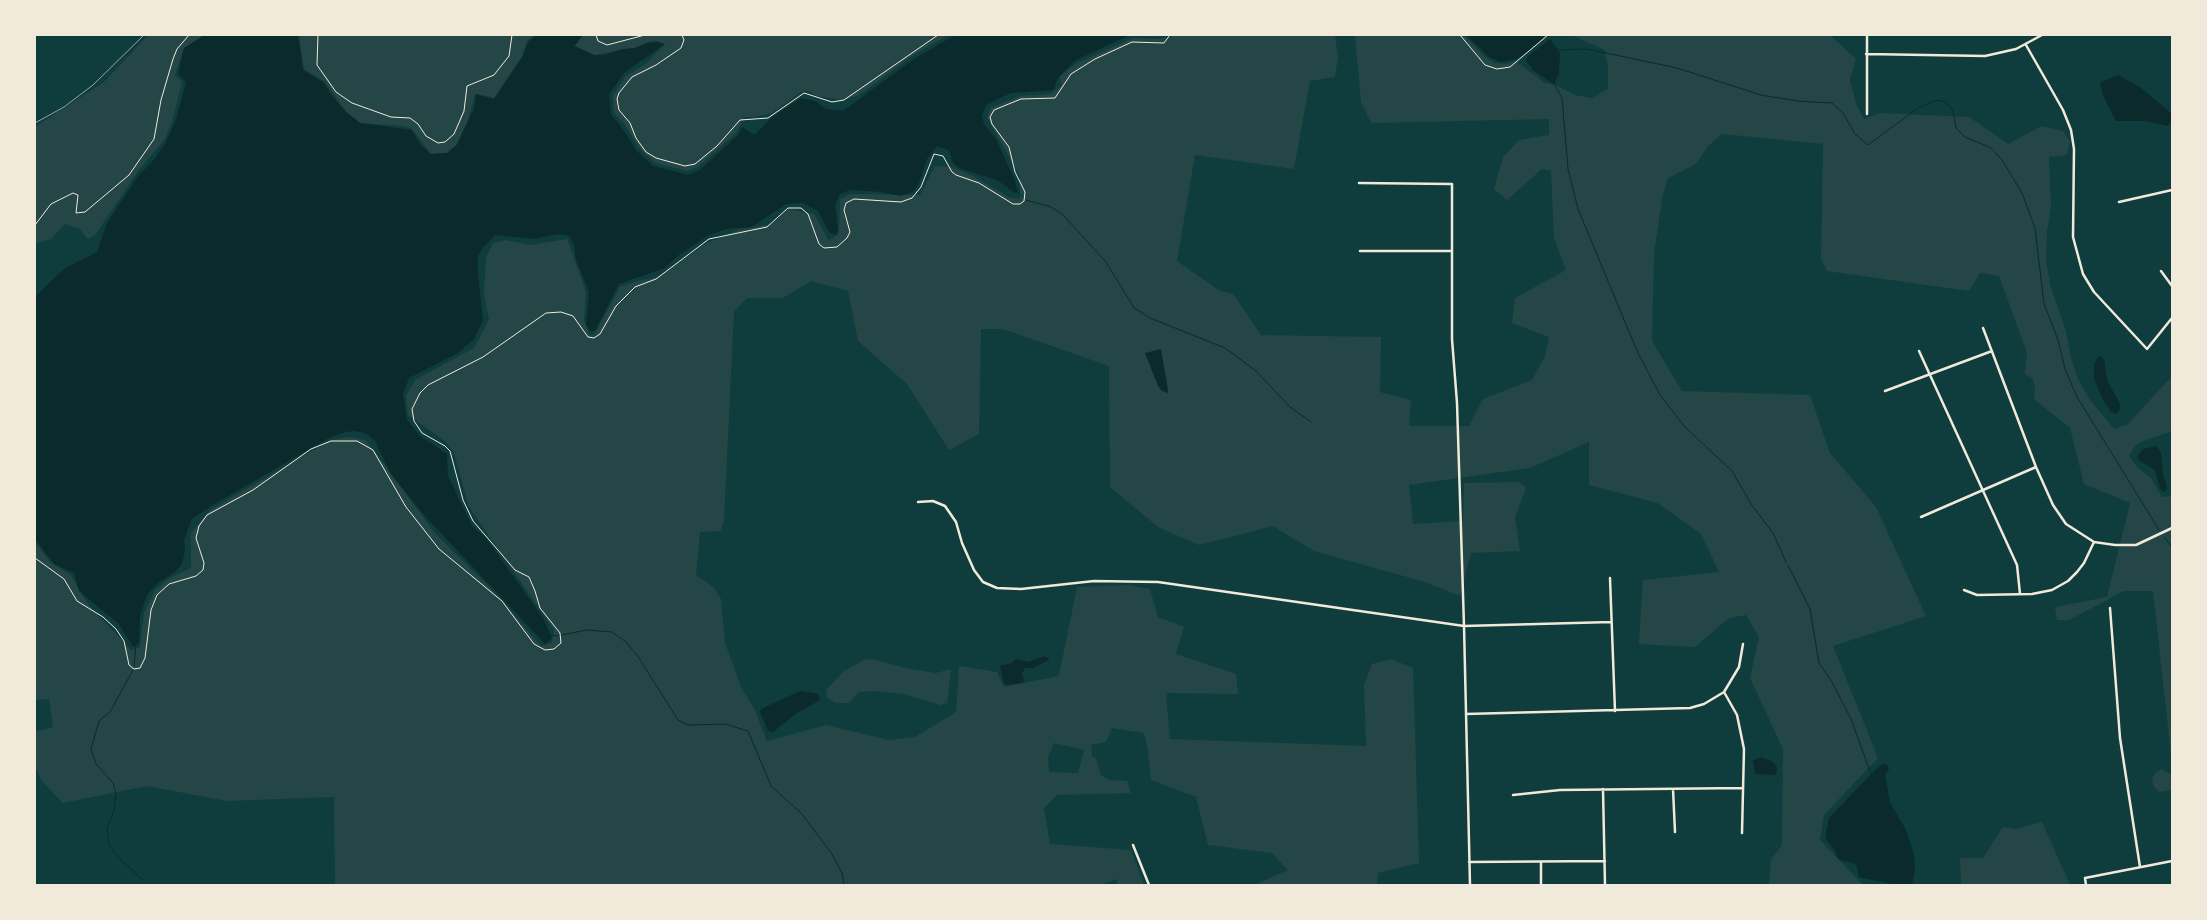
<!DOCTYPE html>
<style>
body{margin:0}
#map{position:relative;width:2207px;height:920px;overflow:hidden;background:#0f3d3e;font-family:"IBM Plex Serif",serif}
canvas{display:block}
.frame{position:absolute;inset:0;border:36px solid #f1e9da;pointer-events:none}
</style>
<div id="map">
<canvas width="2207" height="920"></canvas>
<div class="frame"></div>
</div>
<script>
const c = document.querySelector('canvas').getContext('2d');
c.lineJoin = 'round';
function paint(path, color) { c.fillStyle = color; c.fill(path, 'evenodd'); }
const shape = rows => new Path2D(rows.map(r => 'M' + r).join(''));
function stroke(path, color, width, dash) { c.strokeStyle = color; c.lineWidth = width; c.lineCap = dash ? 'butt' : 'round'; c.setLineDash(dash || []); c.stroke(path); }
const green = shape([
 [148,35,204,35,184,48,175,75,182,82,173,119,165,139,139,170,95,235,88,239,80,229,65,224,51,239,35,244,35,127,104,82],
 [299,35,534,35,527,41,522,56,494,98,475,94,468,120,456,145,447,153,431,154,412,129,404,126,360,123,346,111,324,81,304,69],
 [583,35,948,35,912,56,858,96,842,100,817,96,809,91,801,92,772,113,755,117,744,117,737,132,698,167,688,171,655,163,639,148,623,122,614,113,613,95,626,76,647,63,665,44,657,41,648,42,634,48,594,55,575,46],
 [1172,35,1335,35,1338,57,1335,77,1310,81,1294,169,1195,155,1177,261,1220,291,1233,294,1261,335,1381,337,1380,392,1411,400,1409,426,1469,426,1483,399,1532,380,1545,356,1549,337,1512,323,1515,298,1566,270,1554,238,1551,171,1542,169,1507,200,1494,189,1503,157,1519,140,1549,135,1549,119,1371,123,1361,102,1355,35,1464,35,1485,57,1495,63,1506,64,1516,61,1545,83,1556,85,1575,95,1592,98,1608,89,1608,67,1605,50,1571,35,1830,35,1856,59,1850,80,1856,104,1864,119,1880,113,1969,117,2008,144,2042,126,2063,131,2070,141,2067,155,2049,157,2051,207,2047,232,2046,261,2051,288,2065,328,2071,358,2078,379,2090,400,2114,429,2127,425,2172,376,2172,424,2170,432,2143,441,2135,446,2129,456,2138,468,2151,478,2162,497,2172,496,2172,764,2153,591,2124,591,2069,620,2057,620,2055,607,2107,597,2130,503,2084,484,2070,428,2034,399,2035,386,2032,378,2025,374,2027,353,1999,276,1980,273,1969,291,1827,271,1821,259,1823,144,1722,134,1708,146,1696,164,1668,178,1663,194,1654,253,1652,341,1682,391,1810,395,1830,453,1876,507,1926,616,1833,646,1878,758,1824,815,1820,840,1863,885,1769,885,1771,860,1782,845,1783,749,1750,678,1759,637,1746,615,1729,618,1695,647,1639,644,1643,580,1719,572,1701,534,1658,503,1589,485,1589,442,1530,468,1409,485,1413,524,1463,521,1464,483,1519,482,1526,488,1515,517,1520,551,1471,553,1460,596,1425,582,1314,551,1273,526,1199,545,1158,527,1110,487,1109,366,1003,329,981,329,979,434,949,450,907,384,858,341,848,291,811,281,783,298,747,298,734,311,724,520,721,531,700,532,696,575,714,588,721,599,725,643,742,689,754,708,767,741,826,725,889,740,915,737,956,712,959,666,997,672,1004,687,1059,676,1077,587,1128,585,1150,589,1158,617,1184,627,1176,654,1236,674,1238,694,1166,693,1170,739,1366,746,1364,685,1372,664,1391,659,1413,668,1419,863,1378,873,1377,885,1254,885,1288,870,1272,853,1208,845,1196,797,1151,780,1148,750,1144,733,1112,728,1106,742,1091,745,1092,756,1096,759,1101,775,1109,780,1127,781,1131,793,1057,795,1044,808,1050,844,1131,850,1144,885,1118,885,1116,879,1101,885,335,885,334,797,227,801,147,786,63,803,42,781,35,766,35,732,53,727,49,699,35,700,35,542,51,563,70,574,88,604,131,650,140,647,144,613,155,590,171,577,191,568,191,533,210,510,329,441,347,437,366,440,434,532,494,592,541,646,552,643,554,630,469,507,454,453,445,441,408,415,406,396,415,380,474,348,489,320,484,295,486,258,493,243,505,240,531,245,567,239,586,292,584,321,590,335,594,335,620,287,637,281,658,277,705,244,738,230,772,224,788,209,814,214,829,241,839,233,840,199,850,194,920,195,935,166,952,167,975,177,1010,198,1020,199,1020,176,987,118,990,108,1020,96,1050,94,1061,86,1060,76,1077,63,1133,38,1157,39,1172,37],
 [1054,743,1084,750,1078,773,1049,772,1048,757],
 [872,659,905,668,936,673,951,669,947,703,940,705,904,694,877,691,859,692,849,703,836,703,827,698,826,690,843,672,864,660],
 [2162,769,2172,775,2172,790,2159,792,2154,787,2152,778,2156,772],
 [2042,822,2070,885,1961,885,1960,858,1983,858,2003,827,2016,829]
]);
const water = shape([
 [205,35,298,35,303,70,324,83,331,95,347,113,360,123,412,130,420,144,431,154,447,153,457,145,474,108,476,94,494,99,523,56,528,42,537,35,583,35,574,46,594,55,605,55,622,49,635,48,648,43,657,42,665,44,624,73,609,94,611,115,620,125,636,150,653,166,688,175,700,170,739,134,742,127,754,135,774,116,801,98,815,101,826,109,843,111,914,59,955,35,1130,35,1076,60,1057,79,1054,90,1011,93,986,105,982,116,984,124,996,139,1015,181,1018,192,1015,193,997,180,961,169,953,163,949,150,937,146,927,159,919,183,913,192,900,196,882,192,850,190,840,194,835,205,838,230,836,235,829,232,818,211,803,203,786,204,752,227,727,229,709,235,679,255,665,268,619,284,595,331,590,331,586,325,589,292,576,260,574,245,569,236,558,234,533,239,495,235,482,249,478,255,478,273,483,321,474,339,458,353,409,378,403,394,407,420,420,436,447,454,448,476,472,526,486,538,543,618,552,638,545,644,425,516,391,474,375,441,367,434,355,431,345,432,327,439,211,506,192,519,184,540,185,551,182,564,176,571,157,584,147,595,140,616,139,643,133,647,119,624,79,591,74,573,54,564,35,539,35,297,65,268,97,252,107,223,139,175,152,162,165,144,176,120,186,82,178,74,184,48],
 [1466,35,1545,35,1533,48,1517,59,1501,62,1489,57],
 [1550,39,1560,53,1559,74,1554,84,1534,71,1526,61,1528,56],
 [2118,75,2141,88,2172,114,2172,120,2168,126,2146,121,2116,121,2103,96,2100,83],
 [1161,349,1168,390,1168,393,1162,391,1158,386,1145,353],
 [2099,356,2104,359,2107,380,2120,404,2119,412,2116,414,2111,412,2103,400,2094,379,2094,364],
 [2156,446,2161,453,2163,474,2167,487,2165,492,2160,489,2155,470,2140,461,2137,457,2143,449],
 [1044,656,1050,659,1033,668,1025,668,1022,673,1024,681,1022,683,1007,685,1004,683,1000,666,1012,663,1016,659,1028,662],
 [800,691,818,694,820,700,797,713,773,732,768,731,760,712,761,709],
 [1761,757,1773,762,1777,767,1776,775,1755,774,1753,760],
 [1886,764,1889,769,1885,775,1890,802,1906,830,1914,854,1915,869,1912,885,1898,885,1862,878,1859,877,1856,864,1838,859,1835,850,1825,838,1829,818,1880,765]
]);
const stream = shape([
 [1557,50,1587,49,1677,68,1761,95,1797,101,1832,103,1843,113,1855,134,1868,145,1918,108,1937,100,1946,102,1953,111,1956,128,1965,137,1991,148,2002,160,2022,193,2035,228,2044,304,2058,340,2065,369,2077,397,2159,530],
 [1553,82,1562,98,1568,169,1578,209,1637,351,1660,395,1685,427,1732,471,1751,504,1773,533,1786,562],
 [1016,191,1023,197],
 [1026,200,1051,207,1063,215,1106,262,1134,308,1150,318,1225,348,1256,371,1290,407,1311,422],
 [2165,538,2172,547],
 [1788,565,1810,609,1819,663,1832,682,1851,719,1871,774],
 [549,634,556,636,587,630,612,632,626,642,637,655,678,720,688,725,725,724,748,731,771,786,801,813,832,854,842,873,844,885],
 [134,666,136,644],
 [133,670,110,712,99,721,91,749,96,764,113,783,116,793,114,811,107,828,109,845,117,856,143,880]
]);
const path = shape([
 [318,35,317,65,336,92,352,103,391,117,410,118,418,124,426,136,438,143,445,142,454,134,464,111,467,86,494,75,509,56,512,35],
 [596,35,598,41,607,45,645,35],
 [682,35,684,40,681,48,656,65,632,77,619,93,617,99,619,110,630,123,636,138,646,152,656,158,685,166,695,164,717,146,740,120,768,118,804,93,832,102,844,100,938,35],
 [1460,35,1485,65,1497,69,1510,67,1548,35],
 [35,225,51,204,73,193,78,195,76,213,85,212,129,175,154,139,161,100,173,59,177,49,189,35],
 [35,558,64,579,77,601,103,617,116,629,124,641,129,665,134,669,140,668,145,658,151,610,157,595,169,584,196,576,203,570,204,563,196,538,199,526,207,515,253,490,311,449,331,441,357,441,373,450,406,507,439,549,502,601,534,644,545,650,554,649,561,643,560,633,540,608,535,591,529,577,515,570,473,521,463,500,450,451,445,446,422,433,414,421,412,409,420,393,428,385,483,357,546,313,561,312,573,316,588,337,594,338,600,334,616,306,635,287,656,279,709,239,767,227,788,208,801,208,808,214,819,244,824,248,837,247,847,238,850,232,844,210,846,203,854,199,901,202,912,198,921,187,934,154,943,156,952,172,956,175,979,183,1013,204,1020,204,1024,201,1025,192,1015,172,1009,147,992,124,990,117,994,110,1021,99,1055,98,1071,74,1095,59,1132,42,1164,43,1170,35]
]);
const minor = shape([
 [2026,45,2063,110,2071,130,2074,149,2073,237,2083,274,2094,292,2147,349,2172,318],
 [1866,54,1985,56,2016,49,2042,35],
 [1867,114,1867,35],
 [1359,183,1452,184,1452,339,1457,403,1464,626,1470,885],
 [2119,202,2172,190],
 [1360,251,1452,251],
 [2161,271,2172,286],
 [1983,328,2036,467,2053,505,2066,524,2094,542,2115,545,2136,545,2172,528],
 [1919,351,2017,565,2020,594],
 [1885,391,1992,351],
 [918,502,933,501,945,506,956,522,962,543,974,570,983,582,997,588,1021,589,1094,581,1158,582,1464,626,1611,622],
 [1921,517,2036,467],
 [1610,578,1615,711],
 [1964,590,1977,595,2032,594,2052,590,2068,581,2077,572,2084,563,2094,542],
 [2110,608,2120,738,2140,867],
 [1724,692,1737,715,1744,749,1742,833],
 [1466,714,1690,708,1704,704,1724,692,1739,667,1743,644],
 [1603,789,1605,885],
 [1673,789,1675,832],
 [1513,795,1560,790,1743,788],
 [1133,845,1149,885],
 [1469,862,1605,861],
 [1541,862,1541,885],
 [2086,885,2085,878,2172,861]
]);
const rail = shape([
 [35,123,64,107,93,85,144,35]
]);
paint(green, '#244646');
paint(water, '#0a2a2b');
stroke(stream, '#0a2a2b', 1);
stroke(path, '#f1e9da', 1);
stroke(minor, '#f1e9da', 2.5);
stroke(rail, '#97a49c', 1);
</script>
